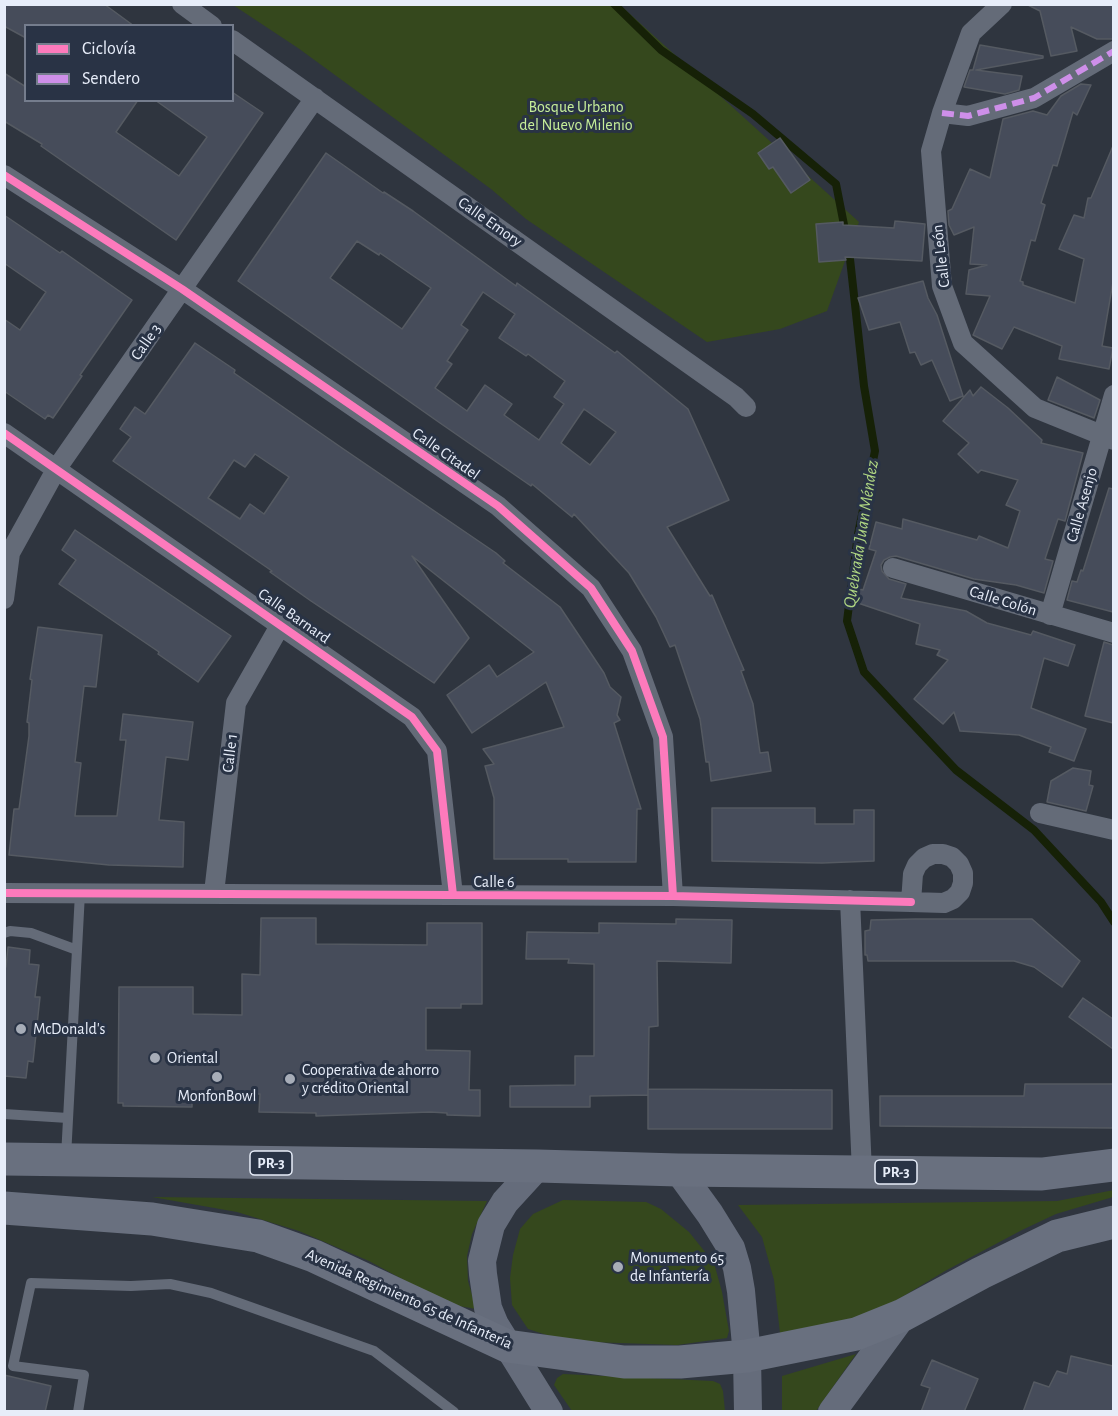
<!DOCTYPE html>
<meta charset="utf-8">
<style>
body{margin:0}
#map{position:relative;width:1118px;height:1416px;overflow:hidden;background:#2f353f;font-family:"Alegreya Sans",sans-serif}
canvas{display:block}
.frame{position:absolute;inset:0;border:6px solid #e7edf9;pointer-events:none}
.legend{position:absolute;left:24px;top:24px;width:210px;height:78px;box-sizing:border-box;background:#293345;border:2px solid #757d8d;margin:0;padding:8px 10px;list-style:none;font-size:18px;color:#e7edf9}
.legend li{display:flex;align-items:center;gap:12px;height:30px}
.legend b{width:30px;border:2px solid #757d8d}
</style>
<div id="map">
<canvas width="1118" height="1416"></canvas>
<div class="frame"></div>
<ul class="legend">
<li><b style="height:8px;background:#fd7abc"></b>Ciclovía</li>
<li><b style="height:8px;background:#ce8fe9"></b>Sendero</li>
</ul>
</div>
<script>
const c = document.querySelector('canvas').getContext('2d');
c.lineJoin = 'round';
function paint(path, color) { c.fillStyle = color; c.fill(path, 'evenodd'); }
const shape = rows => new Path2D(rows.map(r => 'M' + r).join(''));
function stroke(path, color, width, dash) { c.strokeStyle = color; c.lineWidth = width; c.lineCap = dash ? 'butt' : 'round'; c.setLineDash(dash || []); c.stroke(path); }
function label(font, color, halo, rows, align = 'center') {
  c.font = font + ' "Alegreya Sans",sans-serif'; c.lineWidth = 6; c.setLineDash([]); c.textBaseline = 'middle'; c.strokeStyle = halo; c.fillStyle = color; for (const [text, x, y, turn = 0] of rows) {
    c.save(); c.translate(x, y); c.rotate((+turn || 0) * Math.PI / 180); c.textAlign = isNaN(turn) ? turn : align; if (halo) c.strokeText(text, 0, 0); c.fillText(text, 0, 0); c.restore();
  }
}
const green = shape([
 [233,5,620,5,859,222,827,311,780,329,707,342,526,219,491,189,298,48],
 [1114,1190,1113,1197,1056,1214,1022,1230,945,1271,892,1303,858,1318,780,1333,774,1280,762,1237,738,1205,1057,1201],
 [152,1197,487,1201,472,1234,467,1256,468,1281,476,1309,448,1304,369,1261,299,1231,237,1212],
 [563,1200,646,1202,661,1209,689,1232,714,1263,722,1292,729,1331,727,1338,677,1345,591,1342,553,1337,528,1329,512,1305,510,1278,513,1255,520,1229,533,1214],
 [856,1354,816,1411,782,1411,782,1376],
 [563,1374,713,1381,720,1384,723,1391,725,1411,572,1411,554,1385,557,1378]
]);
const stream = shape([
 [614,4,661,50,753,114,836,184,846,235],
 [849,250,864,386,875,451,858,534,847,621,864,672,956,770,1034,830,1101,902,1114,922]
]);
const building = shape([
 [4,4,104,4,134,26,26,26,26,38,4,26,4,4],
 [1026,4,1113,4,1113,39,1097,39,1071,27,1077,51,1051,56,1040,11,1026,4],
 [980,45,1043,56,1043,58,976,70,1022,76,1019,90,1005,94,964,87,970,70,973,70,980,45],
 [4,73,26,87,26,100,138,100,116,132,179,176,207,137,155,100,232,100,232,92,263,113,176,240,41,146,42,144,4,121,4,73],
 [1081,84,1091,85,1077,115,1073,112,1057,166,1053,165,1041,203,1045,205,1035,241,1031,240,1020,281,1023,282,1023,285,1075,303,1084,259,1059,249,1074,215,1084,218,1088,198,1091,198,1113,146,1113,282,1102,346,1113,348,1109,369,1059,359,1062,346,1014,327,1002,349,973,335,990,296,966,294,969,270,987,265,970,264,974,227,954,235,949,225,948,211,952,209,970,169,990,178,1003,119,1033,111,1047,115,1061,96,1081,84],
 [780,138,810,180,791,193,773,167,769,169,758,153,780,138],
 [326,153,383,193,384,192,413,211,516,286,517,283,615,353,617,351,688,409,729,500,667,527,710,596,712,595,744,670,741,671,753,704,760,753,768,752,771,771,711,781,709,762,706,762,700,719,675,645,670,647,656,617,629,573,574,514,572,517,532,484,531,486,440,423,238,281,326,153],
 [357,241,379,255,380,253,431,288,402,329,330,278,357,241],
 [483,292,515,314,499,338,526,356,528,354,565,381,554,397,564,404,539,440,504,415,512,404,485,385,467,411,435,388,452,364,447,361,468,330,461,325,483,292],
 [584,409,616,432,590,465,561,443,584,409],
 [4,215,60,253,62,251,132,300,80,375,82,376,53,418,48,415,45,419,4,391,4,319,20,330,46,292,4,263,4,215],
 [895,221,925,224,922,261,845,257,846,260,819,262,816,224,843,222,843,225,894,228,895,221],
 [923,281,928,298,937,315,963,396,950,401,932,360,921,365,915,352,910,353,900,322,869,330,858,298,923,281],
 [195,343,235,370,234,373,342,448,496,553,505,561,503,563,560,607,604,673,610,687,621,697,617,715,620,720,614,723,641,809,637,809,636,862,568,862,568,859,494,859,494,798,485,766,494,764,483,749,564,727,546,682,472,733,447,695,489,665,497,677,534,652,412,556,469,638,434,683,311,601,270,572,272,571,113,461,131,437,120,429,135,407,145,414,195,343],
 [255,454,289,477,264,514,250,504,240,519,208,498,234,460,245,467,255,454],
 [1057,377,1100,400,1094,418,1048,400,1057,377],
 [981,387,1008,408,1042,440,1041,443,1083,453,1065,521,1058,519,1045,559,1053,561,1044,593,1016,585,974,579,896,556,890,557,884,560,881,565,882,571,889,579,906,584,901,598,966,611,987,623,1031,635,1033,631,1075,645,1068,666,1044,658,1031,708,1086,729,1074,761,1049,752,1051,747,1019,735,960,731,954,712,943,724,914,699,948,660,937,655,940,650,916,644,920,624,852,601,855,588,863,590,876,551,869,549,876,522,902,529,903,519,977,540,979,536,1008,548,1020,511,1006,505,1018,480,981,470,978,473,958,454,969,443,943,421,970,390,973,396,981,387],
 [1109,488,1113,489,1113,612,1067,600,1072,581,1077,582,1081,570,1083,571,1109,488],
 [75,530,231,636,198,682,158,654,159,652,59,584,76,560,62,550,75,530],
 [38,627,102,635,96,687,84,686,75,762,81,763,75,816,117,816,126,740,120,740,123,714,193,722,188,760,166,757,159,820,184,822,183,867,109,865,9,855,14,809,19,809,29,736,29,723,27,722,32,680,30,679,38,627],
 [1104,642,1113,645,1113,723,1085,716,1104,642],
 [1073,768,1091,771,1089,785,1093,786,1086,811,1047,802,1051,781,1073,768],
 [712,808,815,808,815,824,854,824,854,810,874,810,874,861,822,863,712,861,712,808],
 [261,918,316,918,316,944,427,945,427,923,482,923,482,1004,461,1004,461,1008,426,1008,426,1050,470,1051,469,1090,480,1090,480,1116,447,1115,447,1113,430,1112,316,1116,316,1113,259,1112,260,1094,192,1093,192,1107,123,1106,123,1103,118,1103,119,987,193,987,193,1014,242,1015,242,974,260,975,261,918],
 [676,919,732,920,731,963,657,961,658,1026,649,1027,648,1095,590,1096,590,1107,510,1107,510,1086,575,1085,575,1056,594,1056,594,964,568,963,569,959,526,959,527,932,599,933,599,923,676,924,676,919],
 [916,919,1032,919,1080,961,1062,987,1034,967,1014,961,868,961,867,955,865,955,865,931,870,930,871,920,916,919],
 [8,947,30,950,29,964,39,965,35,997,40,997,33,1062,28,1061,26,1078,4,1076,4,967,6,967,8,947],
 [1083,998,1113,1019,1113,1049,1069,1017,1083,998],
 [1025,1084,1113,1084,1113,1128,880,1126,880,1096,1024,1096,1025,1084],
 [648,1089,832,1090,832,1129,648,1129,648,1089],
 [1071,1356,1113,1366,1113,1412,1023,1412,1034,1382,1049,1387,1057,1371,1067,1374,1071,1356],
 [932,1360,978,1379,964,1412,921,1412,930,1388,921,1385,932,1360],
 [4,1375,51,1386,45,1412,4,1412,4,1375]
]);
const lane = shape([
 [4,933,10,931,31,933,77,950],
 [4,1114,68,1118],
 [66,1157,80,893],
 [78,1412,84,1375,13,1366,31,1283,131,1286,170,1284,211,1293,374,1351,454,1412]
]);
const street = shape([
 [182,4,212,26],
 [1002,4,971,33,942,113,931,151,942,286,963,343,1035,408,1114,440],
 [232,40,736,397,746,407],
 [942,113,968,116,1034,98,1114,51],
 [4,175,182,289,498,506,591,588,632,651,663,737,673,896],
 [4,433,412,717,437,751,453,895],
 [893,568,1114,633],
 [4,599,10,553,57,468,315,98],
 [1050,615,1114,395],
 [1040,813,1114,830],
 [933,854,943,854,952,857,959,864,963,873,963,883,960,892,953,899,944,903,911,902,913,874,917,865,924,858,933,854],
 [4,893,673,896,911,902],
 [214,893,236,703,281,624],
 [850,900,862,1172]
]);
const secondary = shape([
 [538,1166,505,1202,491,1225,482,1261,483,1274,488,1308,495,1325,549,1412],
 [678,1170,710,1214,731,1248,737,1268,741,1291,747,1356,748,1412],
 [832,1412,903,1315]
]);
const highway = shape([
 [4,1159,538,1166,678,1170,1042,1174,1114,1165],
 [4,1208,152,1219,258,1236,314,1256,507,1346,624,1362,680,1362,747,1356,856,1334,903,1315,981,1273,1057,1236,1114,1222]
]);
const quiet = shape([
 [942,113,968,116,1034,98,1114,51]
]);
const cycleway = shape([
 [4,175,182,289,498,506,591,588,632,651,663,737,673,896],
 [4,433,412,717,437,751,453,895],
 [4,893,673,896,911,902]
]);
const markers = [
 [21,1029,6,"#a7adb8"],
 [155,1058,6,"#a7adb8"],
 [217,1077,6,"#a7adb8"],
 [290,1079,6,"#a7adb8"],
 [618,1267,6,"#a7adb8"]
];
const shields = [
 [271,1163,42],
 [896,1172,42]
];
const shieldNames = [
 ["PR-3",271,1163],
 ["PR-3",896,1172]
];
const parkNames = [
 ["Bosque Urbano",576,107],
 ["del Nuevo Milenio",576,125]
];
const streetNames = [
 ["Calle Emory",490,222,35],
 ["Calle León",941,256,-97],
 ["Calle 3",146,342,-55],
 ["Calle Citadel",446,454,35],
 ["Calle Asenjo",1082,505,-74],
 ["Calle Colón",1003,601,17],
 ["Calle Barnard",294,616,35],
 ["Calle 1",230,753,-83],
 ["Calle 6",494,882],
 ["Avenida Regimiento 65 de Infantería",409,1299,24]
];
const poiNames = [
 ["McDonald's",33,1029],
 ["Oriental",167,1058],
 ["Cooperativa de ahorro",302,1070],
 ["y crédito Oriental",302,1088],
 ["MonfonBowl",217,1096,"center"],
 ["Monumento 65",630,1258],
 ["de Infantería",630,1276]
];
const waterNames = [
 ["Quebrada Juan Méndez",861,534,-81]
];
paint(green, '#35481d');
stroke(stream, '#162107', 8);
paint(building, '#464c5a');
stroke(building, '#555a62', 1.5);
stroke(lane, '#646b78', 10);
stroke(street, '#646b78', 20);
stroke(secondary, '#656c7b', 28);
stroke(highway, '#69707f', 33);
stroke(quiet, '#ce8fe9', 6, [12, 6]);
stroke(cycleway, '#fd7abc', 8);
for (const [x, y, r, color] of markers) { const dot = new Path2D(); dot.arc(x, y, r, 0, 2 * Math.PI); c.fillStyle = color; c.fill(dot); stroke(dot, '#293345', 2); }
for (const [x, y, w] of shields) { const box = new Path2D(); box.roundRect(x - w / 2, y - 12, w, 24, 4.5); c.fillStyle = '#293345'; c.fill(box); stroke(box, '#e7edf9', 1.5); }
label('bold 15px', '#e7edf9', null, shieldNames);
label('16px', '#c6ee99', '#293345', parkNames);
label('16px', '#e7edf9', '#293345', streetNames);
label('16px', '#e7edf9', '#293345', poiNames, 'left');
label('italic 18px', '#afd682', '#293345', waterNames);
</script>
